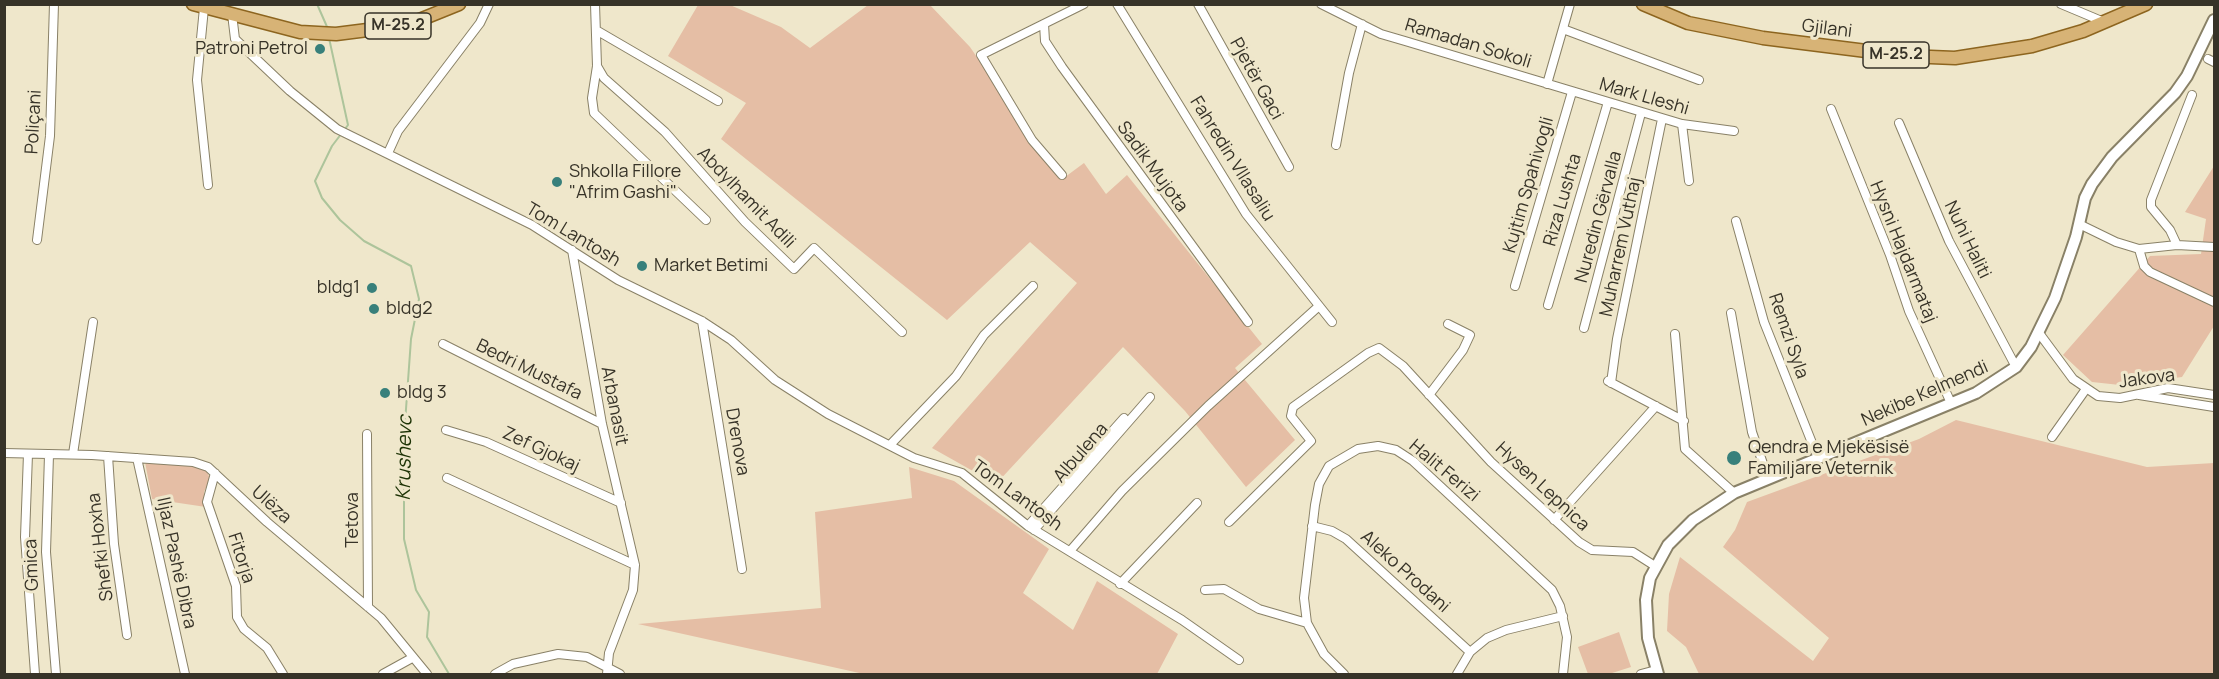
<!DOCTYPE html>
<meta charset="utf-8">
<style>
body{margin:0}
#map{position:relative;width:2219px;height:679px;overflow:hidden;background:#efe7cb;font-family:Manrope,sans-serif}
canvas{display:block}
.frame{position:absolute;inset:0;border:6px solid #373328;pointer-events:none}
</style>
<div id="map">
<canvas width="2219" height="679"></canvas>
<div class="frame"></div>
</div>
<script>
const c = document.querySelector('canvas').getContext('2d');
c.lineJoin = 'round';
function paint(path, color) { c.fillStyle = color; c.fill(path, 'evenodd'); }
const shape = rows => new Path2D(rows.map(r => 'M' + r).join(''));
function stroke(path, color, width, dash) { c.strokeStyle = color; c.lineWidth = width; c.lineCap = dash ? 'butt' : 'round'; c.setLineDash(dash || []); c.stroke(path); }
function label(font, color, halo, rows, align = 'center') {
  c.font = font + ' Manrope,sans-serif'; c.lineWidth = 6; c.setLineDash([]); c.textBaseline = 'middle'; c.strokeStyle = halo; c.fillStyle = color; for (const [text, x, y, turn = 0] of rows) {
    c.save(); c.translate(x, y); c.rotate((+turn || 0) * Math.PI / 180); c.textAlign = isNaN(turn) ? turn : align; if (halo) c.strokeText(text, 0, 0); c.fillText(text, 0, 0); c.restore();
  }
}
const green = shape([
 [698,5,730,5,781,27,810,48,868,5,930,5,970,47,1061,180,1084,163,1106,194,1127,175,1262,344,1235,368,1295,440,1246,487,1185,411,1123,347,996,484,932,448,1077,283,1030,242,947,320,721,139,746,103,668,56],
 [2214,166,2214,326,2182,377,2120,385,2092,382,2063,355,2150,256,2201,254,2206,219,2185,212],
 [1956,420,2147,467,2214,463,2214,674,1699,674,1686,647,1667,631,1669,594,1680,557,1813,661,1829,638,1723,547,1735,530,1747,502,1919,439],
 [145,462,184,462,206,469,210,479,204,492,206,507,152,499],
 [909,467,954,481,1049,549,1023,593,1073,630,1097,581,1178,634,1157,674,864,674,638,624,821,608,815,512,912,498],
 [1619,632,1631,667,1609,674,1588,674,1578,647]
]);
const stream = shape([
 [317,4,328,29],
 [329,38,348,125,332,146,315,181,322,198,340,220,364,241,411,266,419,299,411,339,404,437,404,539,416,590,429,612,427,637,449,674]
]);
const street = shape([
 [595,4,597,66,592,98,594,113,706,220],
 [1117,4,1246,214,1332,322],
 [1198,4,1289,167],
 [1321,4,1381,34,1405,41,1682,124,1734,131],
 [2061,4,2104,22],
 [204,8,197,80,208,185],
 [232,14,235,39,290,91,337,129,532,225,618,280,702,321,731,340,775,380,828,414,914,458,962,473,1028,526,1182,620,1239,660],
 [1044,24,1045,41,1062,67,1248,322],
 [1563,29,1699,80],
 [596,30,718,101],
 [2208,59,2214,62],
 [597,66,604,78,665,132,745,222,794,269,814,248,902,332],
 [1547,84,1570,4],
 [1831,109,1890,255,1909,311,1951,403],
 [1899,123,1949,241,2016,367],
 [1682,124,1689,181],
 [1336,145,1349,73,1362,24],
 [388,153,398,131,480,23,489,4],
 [1062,175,1032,140,981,55,1084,4],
 [1736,221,1764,322,1818,458],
 [2079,224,2116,242,2139,249,2177,245,2214,247],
 [37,240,50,136,54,4],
 [2177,245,2170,230,2151,207,2151,200,2192,95],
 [2139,249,2144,266,2150,272,2214,302],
 [572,250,602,424,635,565,633,590,609,653,607,674],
 [1515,286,1572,92],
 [1548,305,1608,102],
 [1731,313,1752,432,1768,478],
 [702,321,742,569],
 [1584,328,1641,113],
 [2039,333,2073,379,2098,396,2120,398,2168,388,2214,395],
 [1675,334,1685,449,1734,493],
 [443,344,602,424],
 [1608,381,1684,421],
 [1611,383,1617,339,1662,119],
 [1429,395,1463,350,1470,335,1448,324],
 [2139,395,2214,407],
 [446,430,486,442,621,503],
 [367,434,368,607],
 [2052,437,2086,389],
 [890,445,956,376,984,335,1033,286],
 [4,453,92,455,193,462,208,467,267,522,381,618,427,674],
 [28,454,25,537,35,674],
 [73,454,93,322],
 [49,455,46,552,56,674],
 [108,456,114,544,127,635],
 [137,458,185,674],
 [215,473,207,502,236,586,237,617,244,629,267,648,283,674],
 [447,478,635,565],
 [1554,520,1656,406],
 [1229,522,1311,441,1291,416,1293,407,1368,353,1379,348,1403,366,1491,462,1579,542,1592,550,1633,552,1655,566],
 [1028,526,1124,418],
 [1312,526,1332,531,1346,539,1470,652],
 [1034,530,1150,397],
 [1070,551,1122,491,1208,406,1319,306],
 [1120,584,1197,503],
 [1205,590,1224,589,1259,609,1307,623],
 [383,674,412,658],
 [495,674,513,664,558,654,587,657,620,674],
 [1344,674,1324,654,1307,623,1304,598,1315,505,1319,484,1329,466,1358,449,1378,446,1396,450,1413,461,1552,590,1560,606,1567,637,1563,674],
 [1457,674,1470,652,1487,638,1506,630,1563,616],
 [1641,674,1656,670]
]);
const secondary = shape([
 [1658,674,1648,638,1646,600,1650,578,1668,545,1693,520,1734,493,1976,393,2016,367,2031,347,2055,298,2076,237,2085,198,2092,184,2112,157,2175,93,2187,76,2214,20]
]);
const primary = shape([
 [193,4,300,32,336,34,407,25,459,4],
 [1643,4,1688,23,1763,38,1906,56,1955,58,2032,46,2083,31,2146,4]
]);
const markers = [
 [320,49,6,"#38807b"],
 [557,182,6,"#38807b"],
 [642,266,6,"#38807b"],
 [372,288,6,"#38807b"],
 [374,309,6,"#38807b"],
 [385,393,6,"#38807b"],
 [1734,458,8,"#38807b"]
];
const shields = [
 [398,26,66],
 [1896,55,66]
];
const shieldNames = [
 ["M-25.2",398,26],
 ["M-25.2",1896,55]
];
const streetNames = [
 ["Gjilani",1827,29,7],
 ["Ramadan Sokoli",1468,44,17],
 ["Pjetër Gaci",1256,79,61],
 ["Mark Lleshi",1644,97,16],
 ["Poliçani",34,122,-87],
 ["Fahredin Vllasaliu",1232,159,58],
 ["Sadik Mujota",1152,167,54],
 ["Kujtim Spahivogli",1529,185,-74],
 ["Abdylhamit Adili",746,198,46],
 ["Riza Lushta",1563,200,-74],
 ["Nuredin Gërvalla",1599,217,-75],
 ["Tom Lantosh",573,235,31],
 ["Nuhi Haliti",1967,240,64],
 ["Muharrem Vuthaj",1621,247,-78],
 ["Hysni Hajdarmataj",1903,252,68],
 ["Remzi Syla",1788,336,71],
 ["Bedri Mustafa",529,370,26],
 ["Jakova",2147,379,-7],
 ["Nekibe Kelmendi",1925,394,-24],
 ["Arbanasit",614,406,79],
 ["Drenova",737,442,80],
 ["Zef Gjokaj",541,450,25],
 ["Albulena",1081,453,-49],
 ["Halit Ferizi",1444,471,40],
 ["Hysen Lepnica",1542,487,43],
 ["Tom Lantosh",1017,496,36],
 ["Ulëza",271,505,42],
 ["Tetova",353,520,-90],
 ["Shefki Hoxha",101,547,-97],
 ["Fitorja",241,558,72],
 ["Iljaz Pashë Dibra",176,563,78],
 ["Gmica",32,565,-92],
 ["Aleko Prodani",1405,572,42]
];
const poiNames = [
 ["Patroni Petrol",308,49,"right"],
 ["Shkolla Fillore",569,172],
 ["\"Afrim Gashi\"",569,193],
 ["Market Betimi",654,266],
 ["bldg1",360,288,"right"],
 ["bldg2",386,309],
 ["bldg 3",397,393],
 ["Qendra e Mjekësisë",1748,448],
 ["Familjare Veternik",1748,469]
];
const waterNames = [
 ["Krushevc",405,458,-89]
];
paint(green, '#e5bea5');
stroke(stream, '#adc49b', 2);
stroke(street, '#898167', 10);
stroke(secondary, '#898167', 14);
stroke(primary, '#8d651f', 15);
stroke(street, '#fff', 8);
stroke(secondary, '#fff', 10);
stroke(primary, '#d7b376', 12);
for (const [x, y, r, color] of markers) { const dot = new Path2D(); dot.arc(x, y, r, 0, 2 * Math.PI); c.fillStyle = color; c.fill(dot); stroke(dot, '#efe7cb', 2); }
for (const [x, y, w] of shields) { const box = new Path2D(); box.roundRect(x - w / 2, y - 13, w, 26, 4.5); c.fillStyle = '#efe7cb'; c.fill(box); stroke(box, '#373328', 1.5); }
label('bold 16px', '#373328', null, shieldNames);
label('18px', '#373328', '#efe7cb', streetNames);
label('18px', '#373328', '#efe7cb', poiNames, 'left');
label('italic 20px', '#1d3305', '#efe7cb', waterNames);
</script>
